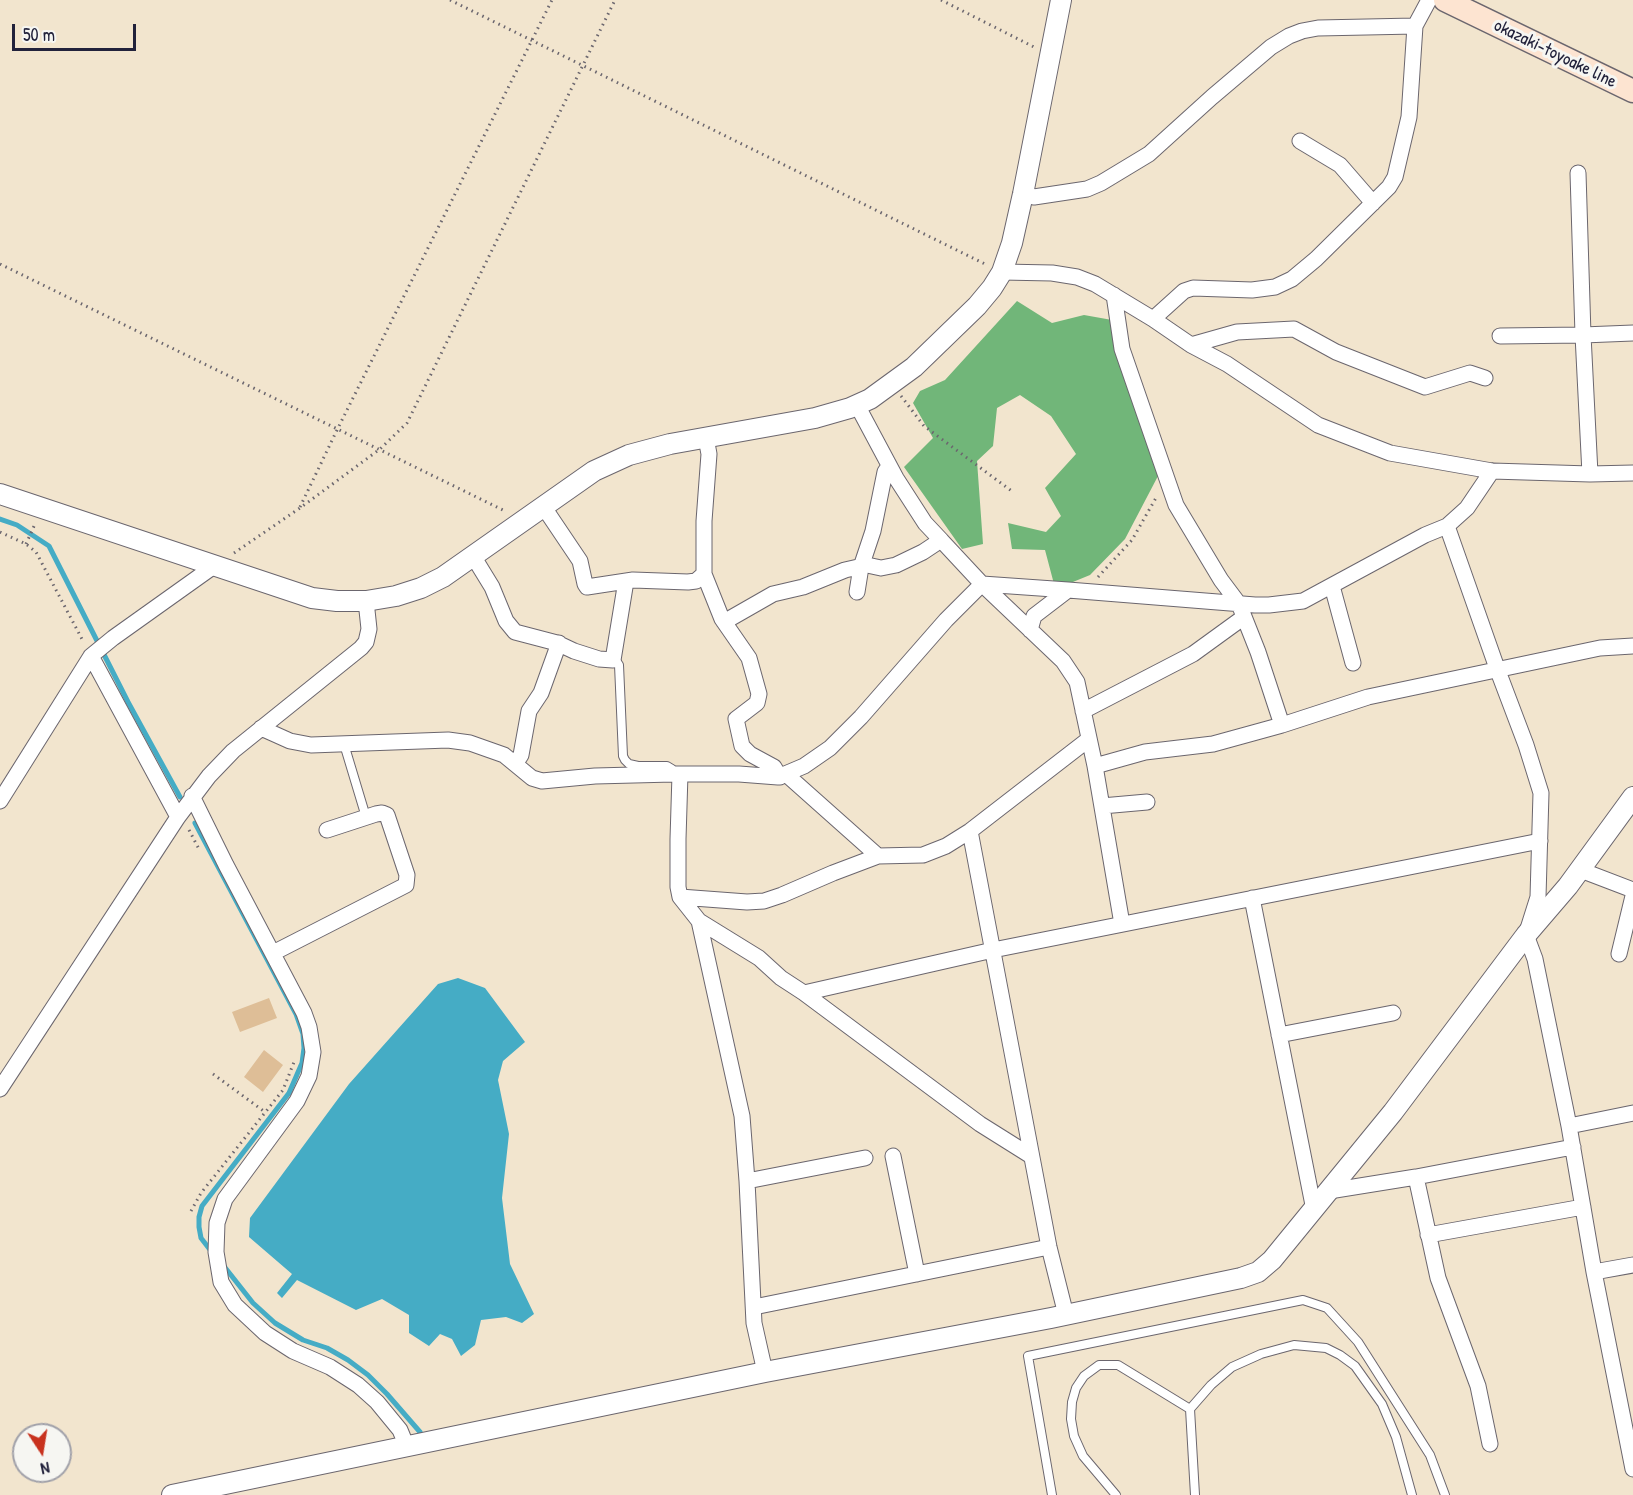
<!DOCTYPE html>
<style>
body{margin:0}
#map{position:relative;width:1633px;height:1495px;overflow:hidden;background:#f2e5ce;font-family:"Patrick Hand",sans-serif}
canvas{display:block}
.north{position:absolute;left:12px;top:1423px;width:60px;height:60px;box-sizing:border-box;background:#f6f6f2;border:2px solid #a1a1a9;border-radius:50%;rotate:168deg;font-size:16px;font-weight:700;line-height:24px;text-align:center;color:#22223b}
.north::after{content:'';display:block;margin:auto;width:21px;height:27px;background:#c8321e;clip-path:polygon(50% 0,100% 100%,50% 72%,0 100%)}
.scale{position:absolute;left:12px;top:24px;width:124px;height:27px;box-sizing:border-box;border:3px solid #22223b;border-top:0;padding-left:8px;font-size:18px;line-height:21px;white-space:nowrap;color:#22223b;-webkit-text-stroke:4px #f6f6f2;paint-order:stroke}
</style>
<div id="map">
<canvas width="1633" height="1495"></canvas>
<div class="north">N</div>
<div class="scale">50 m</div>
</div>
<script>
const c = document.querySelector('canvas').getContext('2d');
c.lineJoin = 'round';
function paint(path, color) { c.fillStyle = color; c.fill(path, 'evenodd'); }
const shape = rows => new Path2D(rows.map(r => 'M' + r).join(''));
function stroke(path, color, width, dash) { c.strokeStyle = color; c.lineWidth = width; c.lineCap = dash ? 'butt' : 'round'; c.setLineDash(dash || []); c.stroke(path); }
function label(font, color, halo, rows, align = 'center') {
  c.font = font + ' "Patrick Hand",sans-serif'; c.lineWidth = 6; c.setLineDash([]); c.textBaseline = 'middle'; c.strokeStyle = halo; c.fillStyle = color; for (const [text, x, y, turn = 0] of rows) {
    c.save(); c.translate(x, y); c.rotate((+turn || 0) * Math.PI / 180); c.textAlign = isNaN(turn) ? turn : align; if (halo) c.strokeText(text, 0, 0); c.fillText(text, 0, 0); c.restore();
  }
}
const forest = shape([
 [1017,301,1052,323,1084,315,1112,320,1158,476,1125,539,1090,575,1068,584,1054,584,1045,550,1012,549,1008,523,1046,532,1061,516,1045,488,1076,454,1051,416,1020,395,997,408,993,446,977,461,983,544,962,549,904,467,933,438,913,403,920,391,945,380]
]);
const water = shape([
 [458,978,485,988,525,1042,503,1061,498,1080,509,1134,502,1198,510,1264,534,1314,522,1323,506,1317,481,1320,475,1345,461,1356,452,1339,440,1334,429,1346,409,1333,409,1315,382,1299,356,1310,297,1280,282,1298,277,1293,292,1274,249,1237,250,1218,349,1084,438,984]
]);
const stream = shape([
 [0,519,17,525,49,546,128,702,180,797],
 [195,823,296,1014,303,1034,304,1048,302,1063,289,1093,202,1206,199,1217,199,1227,201,1238,211,1251],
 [223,1265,253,1303,275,1323,303,1340,327,1348,348,1360,368,1375,387,1394,420,1432]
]);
const building = shape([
 [269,998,277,1018,240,1032,232,1012],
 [264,1050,283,1065,263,1092,244,1077]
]);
const path = shape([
 [450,0,987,265],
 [941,0,1034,47],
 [0,264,505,511],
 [901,396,924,426,1013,492],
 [300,507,337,430,552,0],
 [0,532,26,544,36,552,83,641],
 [26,544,35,524],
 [234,553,300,508,380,449,407,423,615,0],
 [1098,577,1132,540,1157,496],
 [189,830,200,851],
 [213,1074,265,1112],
 [191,1211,201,1193,283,1090,294,1062]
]);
const service = shape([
 [613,660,617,662,619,665,623,756,625,760,629,764,638,766,667,766,672,769,673,772],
 [344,744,366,817],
 [1052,1495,1028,1356,1303,1300,1327,1308,1358,1342,1430,1455,1445,1495],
 [1116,1495,1083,1456,1074,1436,1071,1419,1072,1402,1076,1388,1084,1376,1099,1365,1118,1365,1190,1409],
 [1195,1495,1190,1409,1211,1385,1232,1367,1261,1354,1294,1345,1326,1348,1340,1355,1355,1366,1382,1404,1396,1437,1412,1495]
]);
const minor = shape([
 [1300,141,1340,165,1373,203],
 [1578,173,1583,335,1633,333],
 [1023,194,1034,197,1087,189,1101,183,1149,154,1212,97,1271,47,1289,36,1302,31,1318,28,1415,26],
 [1002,272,1052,273,1077,277,1095,284,1153,319,1191,345,1227,364,1318,425,1390,453,1492,471,1590,474,1633,473],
 [1114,295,1122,349,1176,505,1221,580,1239,604,1258,652,1282,725],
 [1153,319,1184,291,1193,288,1252,290,1275,287,1292,279,1316,259,1389,187,1395,177,1409,117,1415,26,1429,0],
 [1500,336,1583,335,1590,474],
 [1191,345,1237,332,1294,329,1336,352,1425,387,1470,373,1485,378],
 [543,506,580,561,585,584,587,587,633,580,688,582,696,581,704,574,704,521,709,454,706,438],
 [1447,526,1498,671,1526,745,1541,793,1538,897,1526,935,1535,959,1569,1126,1594,1272,1633,1469],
 [941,540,982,584,1068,590],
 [473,556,492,587,506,621,515,632,557,643,574,651,599,659,613,660,626,581],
 [704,574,722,619,749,658,759,694,757,703,736,719,742,746,750,754,774,767,780,777],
 [1332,586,1353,663],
 [857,592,861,567,873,531,885,472,889,466],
 [724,622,773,594,803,587,845,570,867,565,881,568,896,565,923,552,941,540,925,523,896,478,857,405],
 [1030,630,1034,616,1068,590,1255,605,1269,605,1303,601,1425,535,1447,526,1467,508,1492,471],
 [91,656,178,817],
 [1083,711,1193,654,1244,617],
 [261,728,290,741,311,745,448,740,470,743,504,755,532,778,542,781,595,776,673,774,739,774,778,777,804,766,830,748,861,717,946,620,982,584,1063,661,1077,682,1095,766,1122,924],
 [515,764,521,755,529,711,541,693,559,643],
 [1095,766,1145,752,1213,744,1282,725,1368,697,1600,648,1633,646],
 [680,774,678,839,678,887,680,897,699,921,759,958,781,978,804,993,993,950,1540,841],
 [787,775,878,856],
 [192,796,226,865,304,1013,309,1027,313,1052,309,1076,297,1101,225,1199,217,1223,216,1252,221,1282,235,1305,265,1333,293,1351,330,1367,358,1385,377,1402,400,1430,407,1447],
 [0,801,91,656,113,638,214,566],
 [1102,806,1147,802],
 [970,831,1049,1247,1066,1315],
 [1578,869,1633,890],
 [680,897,747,902,764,901,782,895,833,873,878,856,923,855,946,846,970,831,1089,739],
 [1252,898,1314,1210],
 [699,921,742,1116,747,1181,754,1323,765,1372],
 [273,953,406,885,407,875,387,815,382,813,376,814,327,830],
 [1619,954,1633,896],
 [804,993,980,1124,1031,1156],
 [1279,1035,1393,1013],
 [0,1089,178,817,209,776,233,751,361,648,366,642,369,629,366,601],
 [1569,1126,1633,1113],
 [893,1156,917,1274],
 [1416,1177,1438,1278,1478,1386,1490,1444],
 [747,1181,865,1158],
 [1329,1191,1416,1177,1573,1147],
 [1428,1235,1583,1207],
 [1594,1272,1633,1265],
 [754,1307,1049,1247]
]);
const tertiary = shape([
 [0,494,312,598,337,601,366,601,396,596,421,588,443,577,594,471,629,455,670,444,815,418,850,408,870,399,914,367,977,306,992,288,1002,272,1012,243,1023,194,1061,0],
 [172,1495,765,1372,1051,1318,1241,1278,1258,1272,1272,1260,1393,1112,1526,935,1568,886,1633,797]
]);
const secondary = shape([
 [1445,0,1633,91]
]);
const streetNames = [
 ["okazaki-toyoake line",1555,54,26]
];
paint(forest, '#71b679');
paint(water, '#45acc5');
stroke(stream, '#45acc5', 5);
paint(building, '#debe97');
stroke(service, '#6b666e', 10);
stroke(minor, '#6b666e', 17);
stroke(tertiary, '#6b666e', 22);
stroke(secondary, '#6b666e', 25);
stroke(path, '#6b666e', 3, [1.5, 4.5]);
stroke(service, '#fff', 8);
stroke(minor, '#fff', 15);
stroke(tertiary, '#fff', 20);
stroke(secondary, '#fde4d1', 22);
label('18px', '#22223b', '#f6f6f2', streetNames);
</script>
